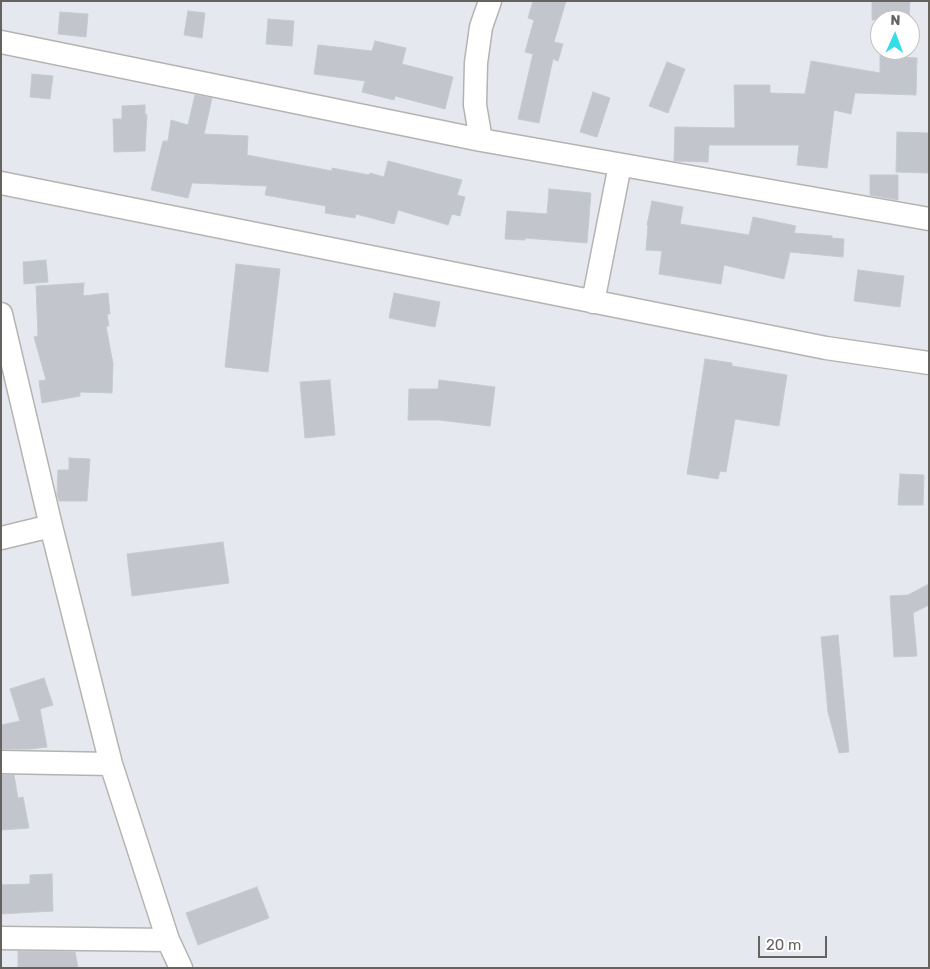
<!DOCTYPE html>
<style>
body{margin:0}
#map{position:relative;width:930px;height:969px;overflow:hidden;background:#e6e8f0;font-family:Rubik,sans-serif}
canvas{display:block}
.frame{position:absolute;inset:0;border:2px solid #66625e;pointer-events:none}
.north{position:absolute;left:870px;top:10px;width:50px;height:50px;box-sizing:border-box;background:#fff;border:1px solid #c2c0bf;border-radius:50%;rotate:2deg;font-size:14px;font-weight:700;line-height:20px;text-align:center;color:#66625e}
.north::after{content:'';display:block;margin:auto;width:18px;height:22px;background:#35dde6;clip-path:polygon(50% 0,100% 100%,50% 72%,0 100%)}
.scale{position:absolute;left:758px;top:936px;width:69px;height:22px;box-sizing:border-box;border:2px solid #66625e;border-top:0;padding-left:6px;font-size:15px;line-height:18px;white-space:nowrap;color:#66625e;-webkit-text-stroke:4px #fff;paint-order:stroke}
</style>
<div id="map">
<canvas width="930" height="969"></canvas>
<div class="frame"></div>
<div class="north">N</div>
<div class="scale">20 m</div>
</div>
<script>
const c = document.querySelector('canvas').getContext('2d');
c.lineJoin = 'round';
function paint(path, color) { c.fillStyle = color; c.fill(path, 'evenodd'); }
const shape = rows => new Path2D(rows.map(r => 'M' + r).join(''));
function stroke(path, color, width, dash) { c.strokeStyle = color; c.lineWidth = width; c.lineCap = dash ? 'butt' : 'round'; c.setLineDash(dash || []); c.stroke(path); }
const building = shape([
 [533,1,566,1,554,42,563,44,558,61,553,59,539,123,518,119,533,54,525,52,534,20,528,18,533,1],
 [872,1,910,1,909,20,872,20,872,1],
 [188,11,205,13,202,38,184,35,188,11],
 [60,12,88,14,86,37,58,34,60,12],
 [268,19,294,21,292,46,266,44,268,19],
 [375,41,406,48,402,64,453,77,445,109,395,96,394,100,362,92,365,81,314,74,318,45,372,51,375,41],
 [880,56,917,58,916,95,855,93,851,114,834,110,827,168,797,165,799,145,709,145,708,162,674,161,675,127,735,128,734,85,770,85,770,93,805,94,811,61,880,73,880,56],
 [667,62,685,69,668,113,649,106,667,62],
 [32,74,53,76,50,99,30,97,32,74],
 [593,92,610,98,597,137,580,132,593,92],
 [195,95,212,98,204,134,248,136,247,155,332,171,332,168,369,175,370,173,384,177,388,161,462,180,457,195,465,197,460,216,452,214,448,225,398,210,394,224,356,214,355,218,325,213,326,206,265,195,267,186,192,183,188,198,151,190,163,141,168,141,171,120,188,125,195,95],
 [145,105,145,114,147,115,145,151,114,152,113,119,122,119,122,106,145,105],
 [897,132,929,133,929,173,896,172,897,132],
 [870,175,898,175,898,200,870,195,870,175],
 [549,189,591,193,587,243,525,238,525,240,505,239,507,211,547,214,549,189],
 [652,201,683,207,680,224,749,235,753,217,796,226,794,233,832,236,832,238,844,239,843,257,790,252,784,279,724,265,721,284,659,274,662,251,646,250,648,226,647,225,652,201],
 [46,260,48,282,24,284,23,262,46,260],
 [236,264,280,269,268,372,225,367,236,264],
 [858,270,904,276,900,307,854,301,858,270],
 [84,283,83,296,108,293,110,314,107,314,109,326,106,326,113,364,112,393,80,392,80,396,42,403,39,381,46,380,34,337,38,336,36,286,84,283],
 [394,293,440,302,435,327,389,318,394,293],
 [705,359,732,363,732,366,787,375,779,426,735,419,726,472,720,471,718,479,687,474,705,359],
 [330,380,335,435,305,438,300,382,330,380],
 [439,380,495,387,490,426,438,420,408,420,409,389,438,389,439,380],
 [69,458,90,459,87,501,59,501,57,495,58,470,69,470,69,458],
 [900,474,924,475,923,505,898,505,900,474],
 [223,542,229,583,132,596,127,554,223,542],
 [929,584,929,605,913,613,917,656,894,657,890,596,908,595,929,584],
 [838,635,849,752,839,753,828,712,821,637,838,635],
 [44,678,53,705,40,709,47,747,30,749,1,749,1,725,20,721,10,689,44,678],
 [1,775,14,775,18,798,23,797,29,828,1,830,1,775],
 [52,874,53,911,1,914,1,885,30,884,30,875,52,874],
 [257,887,269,918,198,945,186,913,257,887],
 [18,951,75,952,78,968,18,968,18,951]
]);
const minor = shape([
 [1,42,481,140,929,219],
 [481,140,475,105,476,63,481,27,490,1],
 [1,183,826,348,929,363],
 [593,302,620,165],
 [1,314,51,526,111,764,168,940,181,968],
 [1,538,51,526],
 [1,762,111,764],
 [1,938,168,940]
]);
paint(building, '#c2c5cb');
stroke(building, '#c4cad4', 1);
stroke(minor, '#b5b3af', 25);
stroke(minor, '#fff', 22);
</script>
